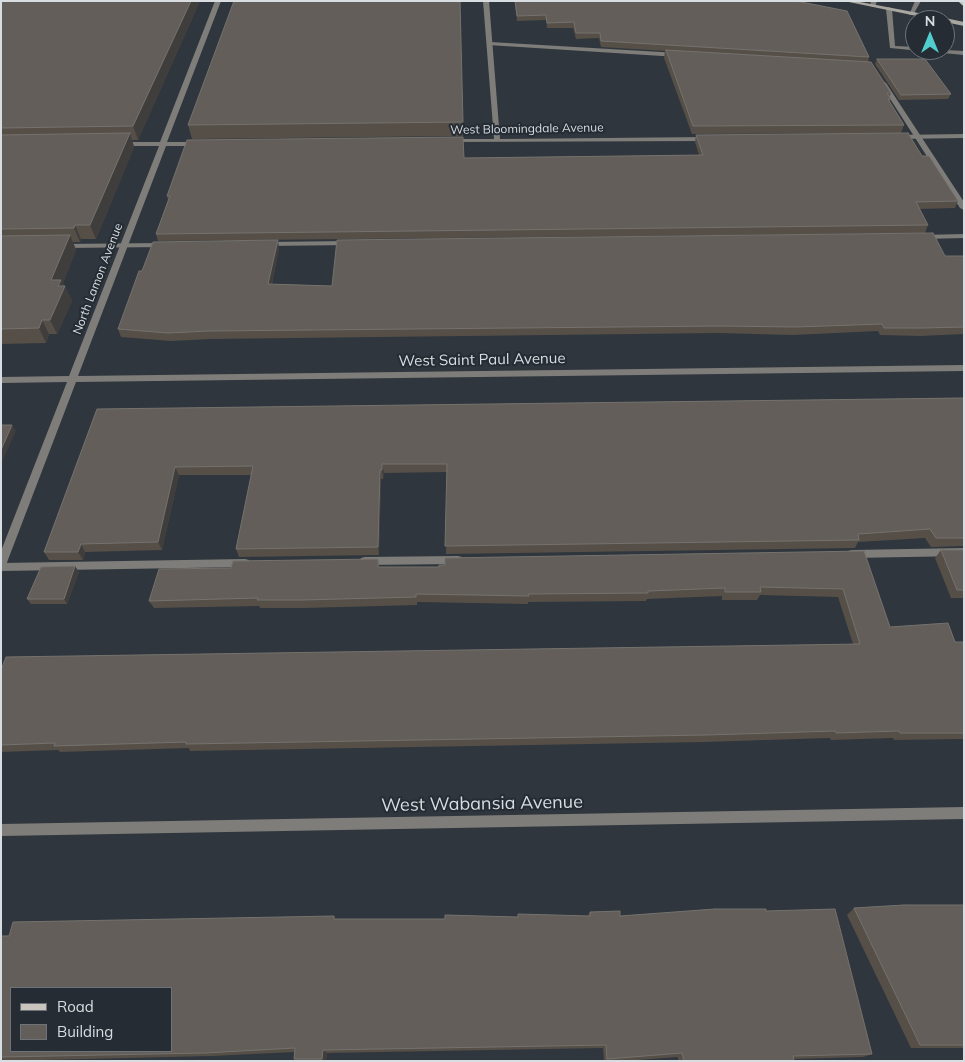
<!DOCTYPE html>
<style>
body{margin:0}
#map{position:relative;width:965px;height:1062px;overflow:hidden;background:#2f363d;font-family:Mulish,sans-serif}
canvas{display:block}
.frame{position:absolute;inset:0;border:2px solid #d8dde1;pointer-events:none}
.legend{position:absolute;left:10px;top:987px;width:162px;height:65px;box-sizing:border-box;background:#252c33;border:1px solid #6d7379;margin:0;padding:6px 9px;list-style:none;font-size:15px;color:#d8dde1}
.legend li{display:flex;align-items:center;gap:10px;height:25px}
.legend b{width:25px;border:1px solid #6d7379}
.north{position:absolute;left:905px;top:10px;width:50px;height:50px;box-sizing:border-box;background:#252c33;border:1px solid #6d7379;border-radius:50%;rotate:0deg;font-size:14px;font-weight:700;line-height:20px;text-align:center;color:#d8dde1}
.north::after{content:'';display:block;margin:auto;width:18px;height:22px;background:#52cdcf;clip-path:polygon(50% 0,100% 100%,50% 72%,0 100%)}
</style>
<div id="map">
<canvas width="965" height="1062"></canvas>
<div class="frame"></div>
<ul class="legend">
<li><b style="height:6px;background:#c9c5bc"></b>Road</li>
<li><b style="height:14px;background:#635e59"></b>Building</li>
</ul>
<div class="north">N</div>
</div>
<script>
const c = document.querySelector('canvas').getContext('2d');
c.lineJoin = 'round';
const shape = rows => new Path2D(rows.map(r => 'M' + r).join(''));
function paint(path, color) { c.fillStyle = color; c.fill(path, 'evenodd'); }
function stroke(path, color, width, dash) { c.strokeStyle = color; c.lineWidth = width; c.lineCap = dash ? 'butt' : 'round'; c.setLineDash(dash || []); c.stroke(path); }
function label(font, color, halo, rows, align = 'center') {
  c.font = font + ' Mulish,sans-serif'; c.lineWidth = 4; c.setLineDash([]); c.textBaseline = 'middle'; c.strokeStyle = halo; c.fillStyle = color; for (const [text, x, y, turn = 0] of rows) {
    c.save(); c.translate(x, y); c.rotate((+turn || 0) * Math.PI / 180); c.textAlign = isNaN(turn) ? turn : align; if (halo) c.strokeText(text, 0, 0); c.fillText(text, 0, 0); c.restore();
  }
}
const service = shape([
 [871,1,877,1,875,7,870,6,871,1],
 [915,1,921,1,913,15,909,15,915,1],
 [889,7,892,9,895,46,915,47,915,50,945,50,964,51,964,55,890,48,886,9,889,7],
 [490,42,678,53,681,55,678,57,488,45,487,44,490,42],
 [883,81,886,83,964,202,964,210,960,208,880,83,883,81],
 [964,234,964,238,922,239,918,237,922,235,964,234],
 [350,241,353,241,353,245,265,246,261,244,265,242,350,241],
 [163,243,166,243,166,247,62,248,58,246,62,244,163,243],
 [964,548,964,556,852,558,848,557,847,554,848,551,852,550,964,548],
 [458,556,462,557,463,560,462,563,458,564,365,565,361,564,360,561,361,558,365,557,458,556],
 [245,559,249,560,250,563,249,566,245,567,1,571,1,563,245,559]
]);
const minor = shape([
 [215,1,221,1,167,142,198,142,201,144,198,146,166,146,78,376,964,365,964,371,76,382,6,565,5,568,1,569,1,551,67,382,1,383,1,377,69,376,159,146,120,146,117,144,120,142,160,142,215,1],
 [483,1,489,1,500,139,708,137,711,139,708,141,448,142,447,141,450,139,494,139,483,1],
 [964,134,964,138,897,139,894,137,897,135,964,134],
 [964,807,964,819,1,836,1,824,964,807]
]);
const secondary = shape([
 [844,1,855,1,945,18,964,22,964,26,945,22,945,20,936,20,844,1]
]);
const primary = shape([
 [958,1,964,1,964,6,962,5,958,1]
]);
const wall = shape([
 [1,1,200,1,138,140,132,140,134,147,96,239,81,239,80,242,73,242,76,250,63,283,72,301,57,334,49,334,46,343,1,344],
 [460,1,463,136,192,139,188,125],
 [515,1,796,1,869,57,868,62,891,93,889,97,891,99,890,102,904,125,901,133,692,134,664,58,665,51,601,47,599,38,576,39,573,28,547,28,546,20,517,21],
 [877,59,951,94,948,99,899,100,875,64],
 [696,135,922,156,958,201,955,208,919,209,928,225,925,233,158,241,156,234,168,200,167,196,464,158,699,155,695,142],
 [279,248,272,284,332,286,964,256,964,334,920,336,880,335,878,331,793,335,718,333,211,339,171,341,121,337,118,329,142,271],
 [964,398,964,546,931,547,925,538,858,542,855,548,446,554,447,472,384,473,383,479,381,479,379,555,239,557,236,549,252,475,179,475,162,550,85,552,83,560,49,560,44,552,97,409],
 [941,550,964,550,964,598,951,598,935,558],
 [864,551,890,627,955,642,964,642,964,739,894,740,893,738,831,740,830,738,704,742,190,751,189,748,60,752,58,750,1,752,1,670,853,644,838,597,760,595,757,600,722,600,722,596,647,599,646,601,528,602,528,604,417,602,417,605,304,608,260,608,259,606,154,608,149,601,231,568,378,559,379,567,439,567],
 [79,572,67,604,31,604,27,599],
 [964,905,964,1048,911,1048,847,915,854,908],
 [766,911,872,1054,863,1057,794,1059,794,1061,678,1061,678,1057,623,1061,604,1061,603,1048,327,1053,326,1061,297,1061,294,1059,295,1052,212,1056,1,1061,1,936,334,916,335,919,445,919,588,916,590,912,620,916]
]);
const shadedWall = shape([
 [191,1,200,1,138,140,133,126],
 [130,133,134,147,96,239,90,225],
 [75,225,81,239,80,242,74,228],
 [70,235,76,250,63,283,65,287,65,286,72,301,57,334,50,320,51,280],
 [278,240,279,248,270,292,268,284],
 [42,320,49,334,46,343,39,328],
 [12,425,16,431,1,464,1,450],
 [382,464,384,473,383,479,382,470],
 [175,467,179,475,162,550,158,542],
 [380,470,381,479,379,555,378,547],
 [81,544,85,552,83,560,78,552],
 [75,566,79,572,67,604,64,599],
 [323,1050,327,1053,326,1061,325,1061,322,1059]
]);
const building = shape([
 [1,1,191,1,133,126,1,128,1,1],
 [234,1,460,1,463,122,188,125,234,1],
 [515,1,796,1,847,11,869,57,601,41,600,33,576,33,574,22,547,23,546,15,517,16,515,1],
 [666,50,871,62,891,93,887,93,891,99,888,99,904,125,693,126,666,50],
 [877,59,925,59,951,94,901,95,877,59],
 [130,133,90,225,75,225,74,228,1,229,1,135,130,133],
 [908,133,922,156,929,156,958,201,916,202,928,225,156,234,170,196,167,196,187,140,463,137,464,158,703,155,696,135,908,133],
 [933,233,945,256,964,256,964,327,923,328,884,328,882,324,795,327,720,326,209,331,168,333,118,329,139,271,142,271,153,242,278,240,268,284,332,286,337,240,933,233],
 [70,235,51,280,61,280,58,286,65,286,50,320,42,320,39,328,1,329,1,236,70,235],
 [964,398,964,538,936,538,930,529,858,534,859,540,445,546,447,464,382,464,382,470,380,470,378,547,236,549,253,466,175,467,158,542,81,544,78,552,44,552,97,409,964,398],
 [1,425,12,425,1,450,1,425],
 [941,550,964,550,964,590,957,590,941,550],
 [864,551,890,627,948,623,955,642,964,642,964,733,900,733,899,731,836,733,835,731,707,735,186,744,186,742,54,746,55,743,1,745,1,670,6,657,860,644,843,589,760,587,761,592,725,592,725,588,648,591,648,593,528,594,529,596,416,594,416,597,302,600,257,600,258,598,149,601,159,569,231,568,233,561,378,559,378,567,439,567,439,565,445,565,445,558,864,551],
 [75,566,64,599,27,599,41,567,75,566],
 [904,905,964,905,964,1045,920,1045,854,908,904,905],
 [715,909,766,909,766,911,835,909,872,1054,793,1056,794,1061,684,1061,682,1053,607,1059,606,1045,323,1050,322,1059,294,1059,295,1048,205,1053,1,1057,1,936,9,936,13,922,334,916,334,919,445,919,445,915,518,917,518,914,590,916,590,912,620,911,620,916,715,909],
 [11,988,171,988,171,1051,11,1051,11,988]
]);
const farStreetnames = [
 ["West Bloomingdale Avenue",527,129,-1],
 ["North Lamon Avenue",98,279,-69]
];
const streetNames = [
 ["West Saint Paul Avenue",482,360,-1]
];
const nearStreetnames = [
 ["West Wabansia Avenue",482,804,-1]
];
paint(service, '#7f7d79');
paint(minor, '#7f7d79');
paint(secondary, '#a9a69f');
paint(primary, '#c9c5bc');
paint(wall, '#554f48');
paint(shadedWall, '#403e3d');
paint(building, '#635e59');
stroke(building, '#75726e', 1);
label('12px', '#d8dde1', '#252c33', farStreetnames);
label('15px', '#d8dde1', '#252c33', streetNames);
label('18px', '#d8dde1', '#252c33', nearStreetnames);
</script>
